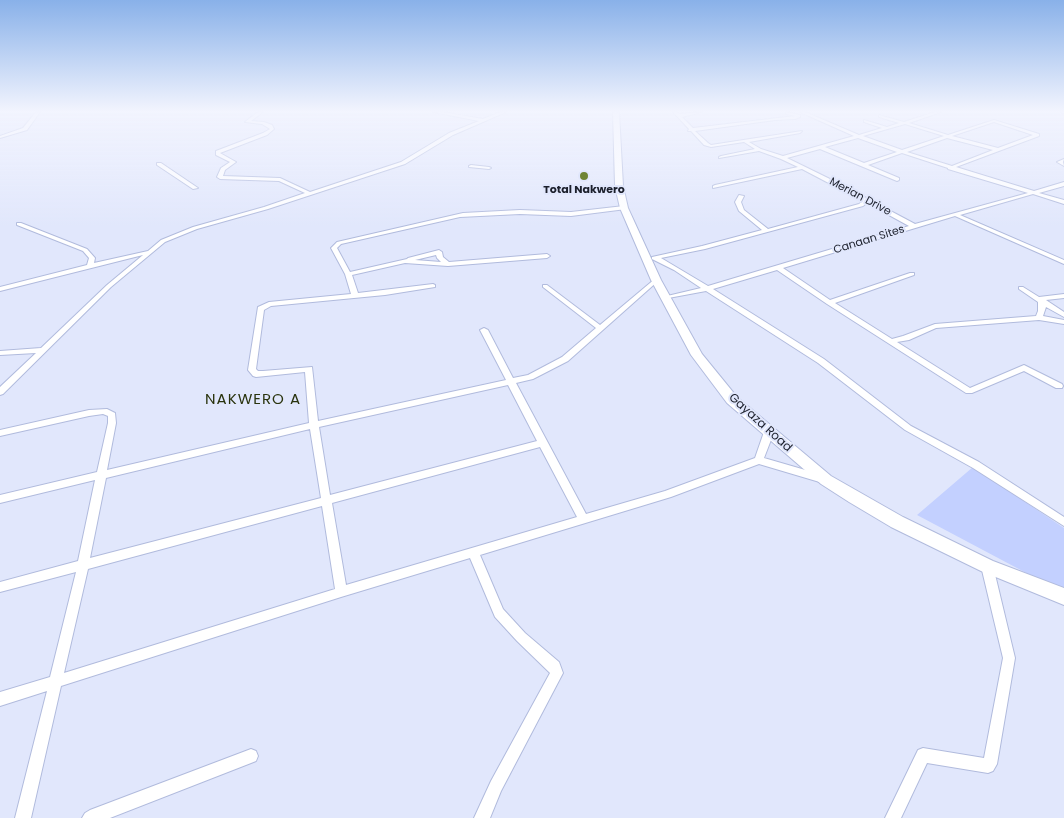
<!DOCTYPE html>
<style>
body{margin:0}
canvas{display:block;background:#e1e7fc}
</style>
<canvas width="1064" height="818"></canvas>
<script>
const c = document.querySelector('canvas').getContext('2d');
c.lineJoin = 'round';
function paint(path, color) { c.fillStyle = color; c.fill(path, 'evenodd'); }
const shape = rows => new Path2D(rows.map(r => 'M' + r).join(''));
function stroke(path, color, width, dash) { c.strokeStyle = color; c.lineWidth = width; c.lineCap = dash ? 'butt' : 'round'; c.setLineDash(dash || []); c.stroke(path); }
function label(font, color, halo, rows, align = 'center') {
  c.font = font + ' Poppins,sans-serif'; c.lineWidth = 4; c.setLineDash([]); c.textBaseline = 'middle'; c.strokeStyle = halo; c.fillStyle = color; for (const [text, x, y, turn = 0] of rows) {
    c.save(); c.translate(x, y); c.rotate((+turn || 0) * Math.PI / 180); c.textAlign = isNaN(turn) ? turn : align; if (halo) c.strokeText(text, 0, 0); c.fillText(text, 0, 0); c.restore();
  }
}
const green = shape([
 [973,467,1064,528,1064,593,917,515]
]);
const minor = shape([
 [36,112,40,112,27,130,0,138,0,136,23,128,36,112],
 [258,112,263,112,251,121,264,122,272,125,274,129,267,135,220,153,236,162,225,170,223,176,280,178,310,192,401,162,449,133,479,121,433,112,443,112,483,119,500,112,506,112,453,135,405,164,268,209,197,229,165,242,111,287,3,394,0,395,0,387,36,353,0,355,0,351,41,348,107,285,143,255,0,291,0,287,87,265,89,258,83,251,17,225,17,223,21,223,87,249,95,258,94,263,148,251,161,240,193,227,264,207,305,193,279,181,220,179,217,177,221,168,230,162,216,155,216,151,263,133,270,129,262,124,245,122,258,112],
 [673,112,677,112,680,114,702,112,682,117,693,128,795,116,786,114,786,112,800,115,800,117,795,119,775,120,695,131,708,143,711,145,802,131,800,133,749,142,761,149,783,156,854,136,800,112,805,112,859,135,882,128,864,122,864,120,887,127,899,123,879,117,879,115,904,122,935,112,941,112,909,123,948,135,994,120,1039,134,1039,136,956,167,1034,191,1064,182,1064,186,1039,193,1064,200,1064,204,1033,194,960,215,1064,260,1064,264,955,216,783,268,830,300,910,273,914,273,914,275,835,303,892,339,903,336,935,324,1036,316,1038,311,1038,302,1019,289,1019,287,1023,287,1039,297,1064,294,1064,298,1046,300,1064,312,1064,317,1046,307,1043,316,1064,320,1064,324,1039,320,936,328,909,340,897,342,970,388,1024,365,1062,384,1063,386,1062,388,1056,388,1024,371,972,393,966,393,827,304,777,270,713,289,824,359,911,426,979,462,1064,517,1064,526,973,468,905,430,818,363,706,291,663,299,663,297,701,288,674,270,652,259,652,257,702,246,762,230,739,211,735,202,739,195,744,196,741,202,744,210,768,229,859,204,863,201,802,169,713,188,713,186,715,185,798,167,781,159,759,151,719,158,719,157,721,156,755,149,744,142,711,147,704,145,691,131,688,131,689,129,673,112],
 [994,122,1033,135,998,148,952,136,994,122],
 [905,124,944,136,902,150,863,136,905,124],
 [858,138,897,152,864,163,825,147,858,138],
 [947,138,993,150,952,166,907,152,947,138],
 [820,149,897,181,899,180,899,178,868,165,902,153,948,168,948,169,1028,193,915,224,836,182,787,158,820,149],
 [867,203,909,226,708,286,661,258,705,249,863,206,867,203],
 [1061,112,1064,112,1064,113,1062,113,1061,112],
 [1064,159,1063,162,1064,166,1057,162,1064,159],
 [157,163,161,163,198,188,193,189,157,165,157,163],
 [471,165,489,167,491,168,489,169,469,167,469,166,471,165],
 [624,206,627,208,626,209,571,216,520,214,460,217,341,244,337,248,350,272,407,259,408,258,439,250,442,252,443,257,449,262,547,254,550,256,547,258,448,266,405,263,352,275,358,293,433,284,435,285,435,287,385,295,271,306,264,310,256,369,258,371,263,371,312,367,318,421,506,380,480,330,484,328,488,330,513,378,528,375,562,357,596,328,543,287,543,285,547,285,600,325,656,278,658,279,658,281,568,361,533,379,516,383,586,514,665,491,755,458,764,432,769,429,774,432,764,458,826,476,828,479,826,482,823,483,759,464,671,497,480,555,503,609,525,633,559,662,563,673,501,791,490,818,474,818,491,781,550,673,517,641,495,617,470,558,341,597,61,686,31,818,15,818,47,691,0,706,0,692,50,677,76,572,0,592,0,582,78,561,95,480,0,503,0,495,97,472,108,423,108,416,103,414,89,416,0,436,0,430,89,410,107,409,115,413,116,423,107,470,309,423,305,372,256,377,253,376,248,370,258,307,269,302,351,294,345,274,331,248,337,242,463,213,520,210,571,212,624,206],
 [436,255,437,258,441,262,415,260,436,255],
 [508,385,537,441,330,495,319,427,508,385],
 [310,429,321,498,90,558,106,478,310,429],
 [540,447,577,517,346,585,332,503,540,447],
 [322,506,335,589,64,673,88,569,322,506],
 [987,561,991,563,993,566,1015,658,997,764,993,771,988,773,927,763,901,818,885,818,918,750,923,748,984,758,1003,658,981,566,983,563,987,561],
 [251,749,256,751,258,756,256,761,251,763,110,818,82,818,85,813,90,810,251,749]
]);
const primary = shape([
 [613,112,619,112,623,186,628,208,661,280,702,354,737,397,831,476,903,517,993,561,1064,588,1064,605,981,571,891,527,849,502,821,484,727,403,691,355,651,280,620,208,615,186,613,112]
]);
const markers = [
 [584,176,5,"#6e8435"]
];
const farPoinames = [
 ["Total Nakwero",584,190]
];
const farStreetnames = [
 ["Merian Drive",860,197,28],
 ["Canaan Sites",869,240,-17]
];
const streetNames = [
 ["Gayaza Road",760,423,42]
];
const quarterNames = [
 ["NAKWERO A",253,400]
];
paint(green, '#c3d0ff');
stroke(minor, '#b1bbdd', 2);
stroke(primary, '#b1bbdd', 2);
paint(minor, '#fff');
paint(primary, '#fff');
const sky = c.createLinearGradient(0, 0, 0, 227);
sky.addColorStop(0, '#89b1e9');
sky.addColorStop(0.49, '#f2f4fe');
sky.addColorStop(1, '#f2f4fe00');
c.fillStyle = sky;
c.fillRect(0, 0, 1064, 227);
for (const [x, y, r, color] of markers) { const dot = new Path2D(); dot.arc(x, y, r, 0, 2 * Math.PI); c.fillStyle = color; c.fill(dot); stroke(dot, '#e1e7fc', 2); }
label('bold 11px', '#1c202c', '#e1e7fc', farPoinames);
label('11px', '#1c202c', '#e1e7fc', farStreetnames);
label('12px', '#1c202c', '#e1e7fc', streetNames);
c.letterSpacing = '1px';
label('15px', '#2a340e', '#e1e7fc', quarterNames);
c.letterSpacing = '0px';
</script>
